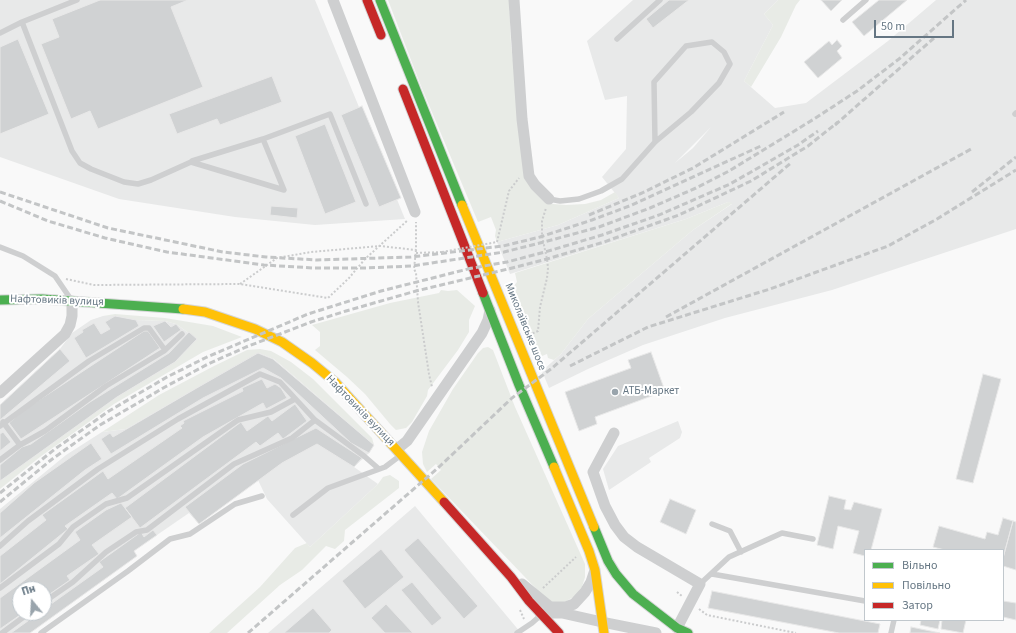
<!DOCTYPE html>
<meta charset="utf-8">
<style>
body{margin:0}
#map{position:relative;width:1016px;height:633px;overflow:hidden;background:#f9f9f9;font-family:"Source Sans 3",sans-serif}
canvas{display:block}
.legend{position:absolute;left:864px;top:549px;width:140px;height:72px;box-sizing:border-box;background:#fff;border:1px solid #c1c8cd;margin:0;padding:5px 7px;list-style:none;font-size:12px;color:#657683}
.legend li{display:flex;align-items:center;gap:8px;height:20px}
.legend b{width:20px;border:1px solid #c1c8cd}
.north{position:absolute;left:12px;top:581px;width:40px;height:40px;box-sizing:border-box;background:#fff;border:1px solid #c1c8cd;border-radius:50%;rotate:342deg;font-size:11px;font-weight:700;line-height:16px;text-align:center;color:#657683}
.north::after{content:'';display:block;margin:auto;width:14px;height:18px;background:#99a4ac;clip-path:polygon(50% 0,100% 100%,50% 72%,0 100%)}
.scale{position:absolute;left:874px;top:20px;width:80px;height:18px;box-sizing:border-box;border:2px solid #657683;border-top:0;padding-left:5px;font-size:12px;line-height:14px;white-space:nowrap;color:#657683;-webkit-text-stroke:3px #fff;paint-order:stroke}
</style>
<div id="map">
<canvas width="1016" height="633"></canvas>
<ul class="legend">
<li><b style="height:5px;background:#4caf50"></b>Вільно</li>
<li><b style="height:5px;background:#ffc107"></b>Повільно</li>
<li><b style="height:5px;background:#c62828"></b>Затор</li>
</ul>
<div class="north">Пн</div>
<div class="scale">50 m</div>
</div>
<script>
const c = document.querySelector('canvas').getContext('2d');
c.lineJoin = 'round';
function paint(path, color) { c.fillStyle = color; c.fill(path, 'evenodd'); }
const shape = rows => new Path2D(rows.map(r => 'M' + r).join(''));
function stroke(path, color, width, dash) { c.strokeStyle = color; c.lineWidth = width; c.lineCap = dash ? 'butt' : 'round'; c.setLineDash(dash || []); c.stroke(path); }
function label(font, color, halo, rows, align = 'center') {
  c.font = font + ' "Source Sans 3",sans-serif'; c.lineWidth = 4; c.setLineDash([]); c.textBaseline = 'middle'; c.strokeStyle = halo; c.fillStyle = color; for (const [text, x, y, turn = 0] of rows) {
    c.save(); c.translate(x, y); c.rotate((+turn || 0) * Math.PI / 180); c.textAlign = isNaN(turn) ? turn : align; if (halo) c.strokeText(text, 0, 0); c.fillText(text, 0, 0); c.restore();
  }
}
const built = shape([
 [0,0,315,0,405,219,315,225,235,217,119,199,0,157],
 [633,0,778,0,764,14,773,25,744,81,775,108,806,103,888,41,936,0,1016,0,1016,229,832,290,725,318,643,345,588,369,549,388,542,371,561,354,588,319,693,230,732,204,728,202,686,219,510,274,497,242,558,225,619,198,602,177,626,149,627,96,605,100,587,41],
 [711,127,693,148,675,163],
 [103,316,115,316,136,320,165,321,176,324,197,339,175,362,117,397,0,481,0,405,60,349,72,333,91,320],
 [258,353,273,359,374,445,369,453,354,467,378,484,310,547,267,499,258,480,199,524,189,513,157,535,134,551,137,556,30,633,0,633,0,509,66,455,102,432,126,429],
 [20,589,44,589,44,613,20,613],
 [678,421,682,432,680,438,649,458,651,462,609,490,603,469,618,446],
 [415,506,521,633,268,633]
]);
const green = shape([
 [388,0,509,0,511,44,525,161,544,201,553,204,566,205,585,204,601,200,615,192,619,198,558,225,497,242,495,236,496,230,491,217,478,222,421,86],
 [778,0,800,0,796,5,781,37,751,87,744,81,773,25,764,14],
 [728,202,733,203,693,230,588,319,561,354,554,360,548,358,547,354,537,358,509,292,517,282,515,273,686,219],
 [441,290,448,291,457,290,475,306,469,320,469,332,458,350,428,390,427,396,412,422,406,428,396,430,390,424,365,394,347,377,315,350,320,346,320,332,312,325,390,303,439,293],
 [115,314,165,318,213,326,242,337,203,352,114,404,40,457,0,489,0,481,117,397,175,362,197,339,176,324,165,321,136,320,115,316,103,316],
 [488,347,493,350,515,407,585,564,585,577,582,587,575,596,565,602,555,603,545,598,431,479,441,470,436,464,427,472,423,464,422,452,429,431,453,389,478,353,483,348],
 [260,349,271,351,291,362,313,379,372,438,374,445,274,359,259,353,195,389,126,429,102,432,159,395,214,366,247,350],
 [390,475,399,481,399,488,345,530,344,541,335,549,326,546,302,570,280,585,227,633,209,633,260,587,295,548,307,543,310,547,378,484,383,477]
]);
const building = shape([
 [100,0,188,0,171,7,203,87,98,129,90,111,71,119,41,44,59,37,52,19,100,0],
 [669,0,689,0,653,28,646,19,669,0],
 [821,0,842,0,831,11,821,0],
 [879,0,907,0,864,36,852,22,879,0],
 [18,39,49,114,0,134,0,47,18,39],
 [837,40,842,46,837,51,842,58,818,78,804,62,829,41,832,45,837,40],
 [272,76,282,102,220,125,217,119,177,134,169,114,272,76],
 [362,106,401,198,379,207,341,115,362,106],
 [325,124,356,202,325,214,295,136,325,124],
 [271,206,298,208,297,218,270,215,271,206],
 [115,316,136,320,139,326,86,358,74,338,83,332,82,330,94,323,101,334,110,329,105,322,115,316],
 [165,321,171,327,176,324,181,330,164,342,153,326,165,321],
 [144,331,148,331,160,348,21,439,9,423,24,410,144,331],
 [189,332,197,339,175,362,117,397,0,481,0,465,22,447,31,444,90,402,169,353,189,332],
 [60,349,70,361,0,420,0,405,60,349],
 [651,352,665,391,595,417,597,424,579,431,565,392,631,368,628,360,651,352],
 [258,353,273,359,374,445,369,453,351,443,281,378,263,368,203,398,111,454,101,439,110,433,113,437,195,389,258,353],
 [983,374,1001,379,973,483,956,479,983,374],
 [262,379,267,388,275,384,281,388,287,398,266,409,263,403,203,437,117,499,112,493,65,526,68,529,0,584,0,556,46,520,42,515,103,471,108,479,182,428,180,426,184,423,183,421,243,391,242,388,262,379],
 [295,404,307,421,283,439,278,433,260,446,256,442,140,528,125,508,241,422,247,431,268,416,272,421,295,404],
 [316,428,362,458,354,467,317,444,282,463,199,524,185,507,243,464,316,428],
 [3,432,11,442,0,451,0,434,3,432],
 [91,443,102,459,85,470,0,538,0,513,34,483,91,443],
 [829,496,846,500,844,509,851,510,854,502,882,509,871,550,865,550,865,556,853,553,859,531,838,526,833,549,817,545,829,496],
 [670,499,696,510,686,534,660,522,670,499],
 [121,503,132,517,92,545,99,554,67,576,70,580,44,598,44,589,20,589,20,613,23,613,0,629,0,598,80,540,75,532,106,510,121,503],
 [1003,518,1013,521,1003,558,1003,550,945,550,933,547,939,526,985,539,987,532,998,535,1003,518],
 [1013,521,1016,522,1016,570,1003,566,1003,558,1013,521],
 [153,530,157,535,134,551,137,556,30,633,11,633,39,613,44,613,44,609,103,567,99,562,141,532,144,537,153,530],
 [418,538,478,606,464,619,404,550,418,538],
 [381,549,404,577,365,609,342,581,381,549],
 [412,582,442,618,432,626,401,590,412,582],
 [712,591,880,624,878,633,839,633,708,608,712,591],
 [1003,601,1016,603,1016,620,1003,617,1003,601],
 [386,604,413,633,385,633,371,618,386,604],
 [313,608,332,630,329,633,284,633,313,608],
 [921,620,940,620,938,629,920,625,921,620],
 [942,620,966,620,963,633,941,629,942,620],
 [911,627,940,633,910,633,911,627]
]);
const path = shape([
 [497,242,509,191,519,178],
 [416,250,414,269,416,273,418,302,429,374,432,387],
 [416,253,442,252],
 [66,279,94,285,240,284,328,298,349,278,365,259,408,220],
 [240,284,277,258,311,252,380,246,416,250,416,222],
 [529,335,538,331,540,307,547,278,548,268,547,259,542,236,542,221,546,208],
 [543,588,576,557],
 [677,592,683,597],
 [699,609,707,615,796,633],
 [520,610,524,619]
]);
const lane = shape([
 [843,20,866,0],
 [22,22,72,151,80,163,91,169,124,182,138,184,151,180,191,162,284,190,263,139,330,114,366,204],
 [0,33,22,22,77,0],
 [617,39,660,0],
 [1015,114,1016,113],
 [192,161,263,139],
 [549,199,560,201,579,199,601,191,622,179,655,142,691,112,719,83,730,64,724,52,712,42,686,46,654,82,655,142],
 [0,247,23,256,55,276,70,298],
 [3,422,20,445],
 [0,426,89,361,144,328,149,328,165,350],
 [0,460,20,445,45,431,106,386,164,351,182,334],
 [293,515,328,488,385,467,401,455],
 [712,524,730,531,741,552],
 [0,546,28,521,98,469,178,419,260,374,280,382,315,420,364,456,379,469],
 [712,574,865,601],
 [700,584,729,557,782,533,813,539],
 [0,588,59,544,73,527,106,504,127,498,238,420,271,412,295,399],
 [44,602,73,582,106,552,136,532,147,530,234,464,292,438,315,420],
 [2,633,29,613],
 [41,633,128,571,170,539,190,534,235,504,262,496],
 [517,633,532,623,541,615],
 [891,633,894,620]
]);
const street = shape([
 [333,0,415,212],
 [514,0,522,119,529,176,535,185,549,199],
 [0,393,65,334,70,325,72,316,72,301],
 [614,433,593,472,605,506,615,525,624,537,637,547,700,584,677,628],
 [397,449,407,441,482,333,488,320,490,310],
 [522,584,549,606,559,611],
 [553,607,566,607,574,604,585,592,591,582,594,573],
 [541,615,548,613,562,613,602,622,656,633]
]);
const fast = shape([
 [380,0,462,205],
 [483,293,519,385,554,467],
 [0,300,42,299,183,309],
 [594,527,608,561,616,574,633,594,677,628,688,633]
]);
const slow = shape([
 [462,205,594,527],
 [183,309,205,312,255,329,282,342,312,363,335,382,444,502],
 [554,467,589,551,595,570,604,633]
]);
const jam = shape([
 [367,0,381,35],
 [403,89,483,293],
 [444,502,511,577,529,601,559,633]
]);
const rail = shape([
 [835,125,934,38],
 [0,192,108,228,223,252,266,257,317,260,411,257,503,246,540,237,592,220,632,205,763,145],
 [972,192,1016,157],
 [0,201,48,221,105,238,167,252,264,265,314,268,363,268,412,266,504,252,544,242,599,227,650,208,696,188,729,171,814,119,857,91,899,59,966,0],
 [589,215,642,193,693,168,784,112],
 [467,269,507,262,545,252,602,235,659,215,730,184,798,145,818,131],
 [666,317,973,148],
 [570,366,648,327,770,289,888,246,937,219,1016,170],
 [0,493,55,449,109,411,167,377,207,357,308,314,381,291,472,268],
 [0,502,51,460,100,425,165,387,208,364,246,347,311,322,346,311,416,291,508,269,547,259,604,242,679,215,751,181,808,146,838,122],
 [248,633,439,467,512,398,551,369,792,162]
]);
const pathBridge = shape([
 [442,252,497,242]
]);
const markers = [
 [615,392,4,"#99a4ac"]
];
const streetNames = [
 ["Нафтовиків вулиця",57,301,2],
 ["Миколаївське шосе",525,327,68],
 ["Нафтовиків вулиця",360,411,46]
];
const poiNames = [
 ["АТБ-Маркет",623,392]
];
paint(built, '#e8e9e9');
paint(green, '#e8ebe6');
paint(building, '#d0d2d3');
stroke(building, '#e8e8e8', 1);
stroke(fast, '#d5d6d7', 11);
stroke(slow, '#d5d6d7', 11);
stroke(jam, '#d5d6d7', 11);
stroke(path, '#cbcccd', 2, [2, 2]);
stroke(lane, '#cecfd0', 5.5);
stroke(street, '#cecfd0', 11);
stroke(fast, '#4caf50', 9);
stroke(slow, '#ffc107', 9);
stroke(jam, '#c62828', 9);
stroke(rail, '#c3c5c6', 3, [6, 3]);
stroke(pathBridge, '#cbcccd', 2, [2, 2]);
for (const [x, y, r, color] of markers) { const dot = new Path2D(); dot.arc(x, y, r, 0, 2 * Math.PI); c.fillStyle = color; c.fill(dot); stroke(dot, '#fff', 1.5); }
label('11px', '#657683', '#fff', streetNames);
label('11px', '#657683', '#fff', poiNames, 'left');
</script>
